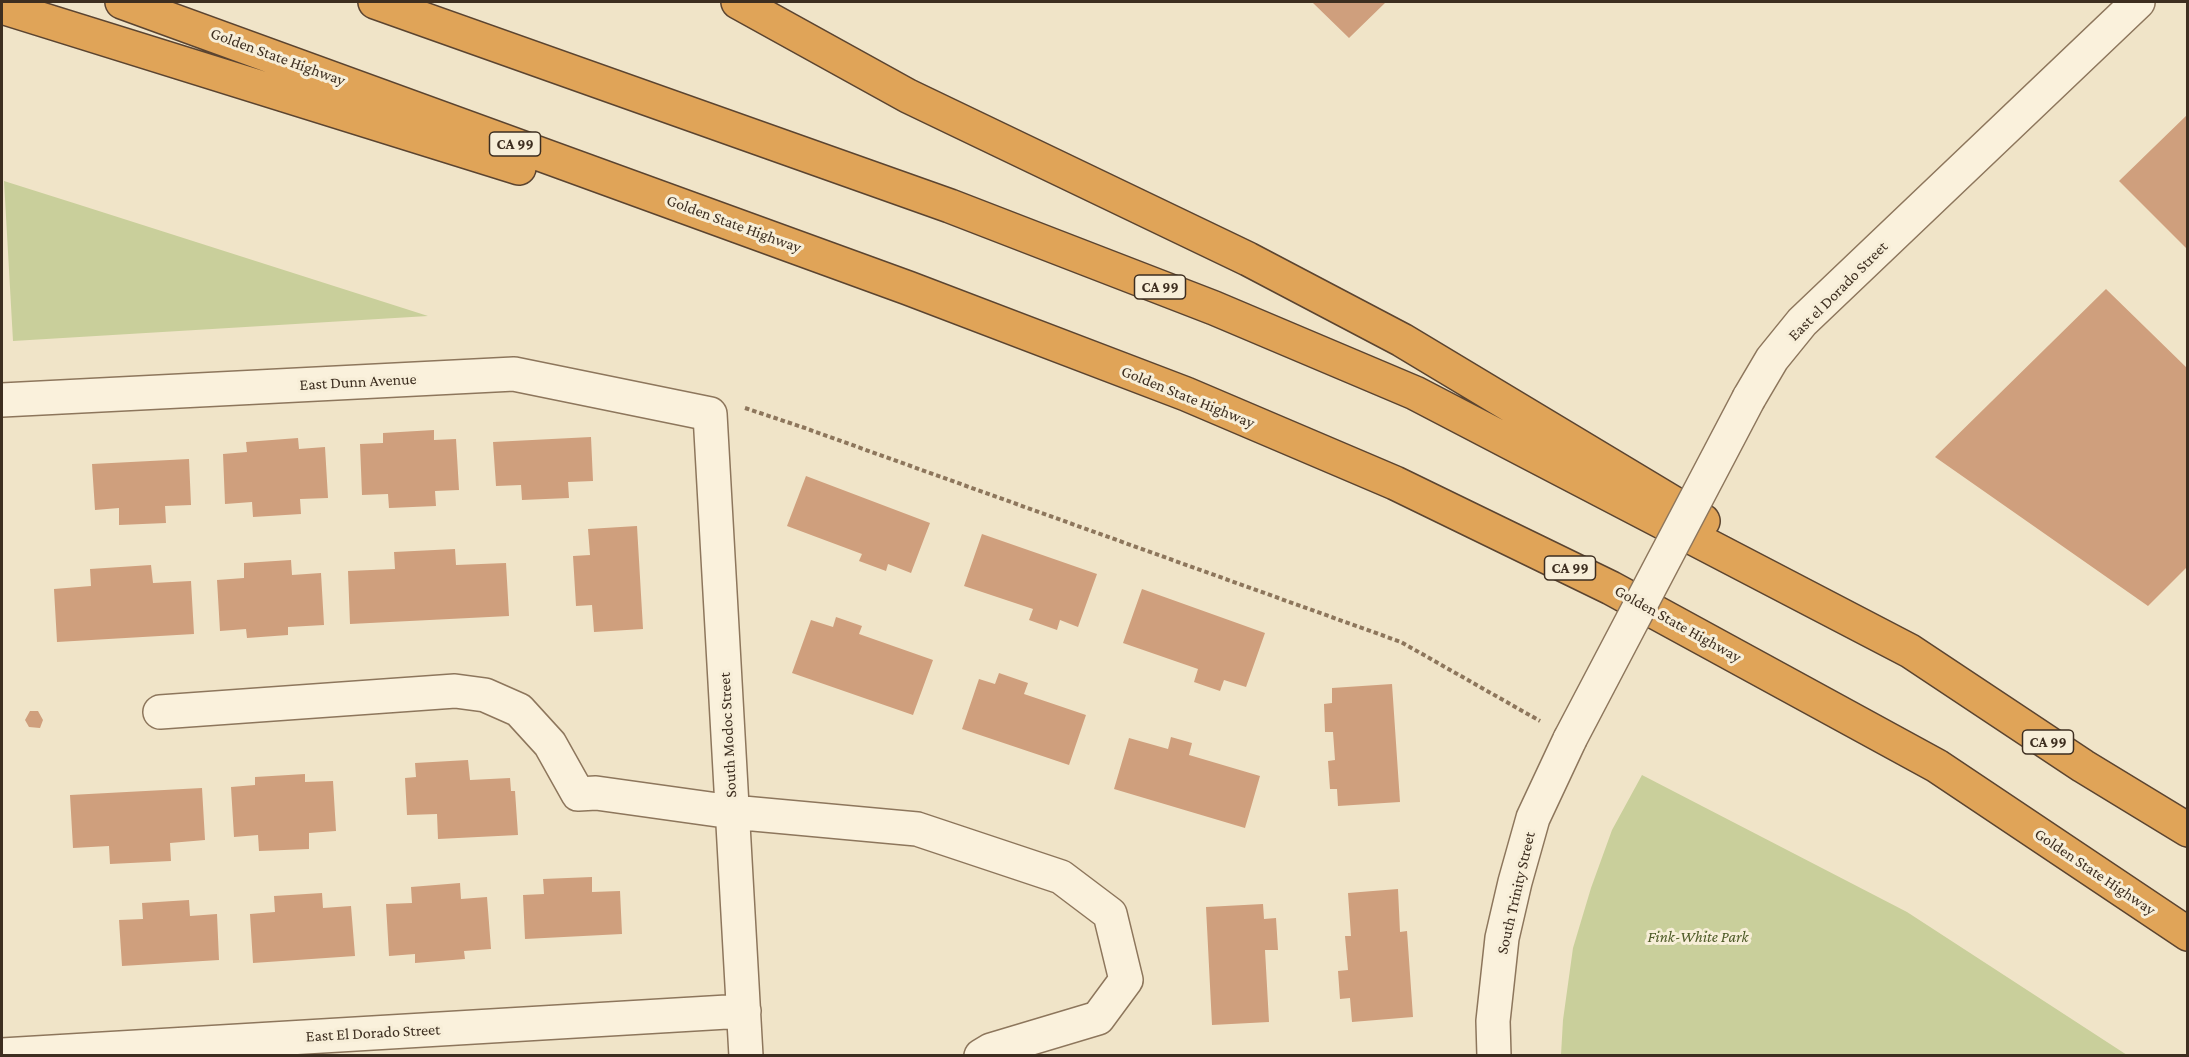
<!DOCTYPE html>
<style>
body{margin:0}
#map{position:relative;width:2189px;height:1057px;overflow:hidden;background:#f0e4c8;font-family:"Crimson Pro",serif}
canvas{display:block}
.frame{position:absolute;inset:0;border:3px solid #3d2e20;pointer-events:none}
</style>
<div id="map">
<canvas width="2189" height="1057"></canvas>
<div class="frame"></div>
</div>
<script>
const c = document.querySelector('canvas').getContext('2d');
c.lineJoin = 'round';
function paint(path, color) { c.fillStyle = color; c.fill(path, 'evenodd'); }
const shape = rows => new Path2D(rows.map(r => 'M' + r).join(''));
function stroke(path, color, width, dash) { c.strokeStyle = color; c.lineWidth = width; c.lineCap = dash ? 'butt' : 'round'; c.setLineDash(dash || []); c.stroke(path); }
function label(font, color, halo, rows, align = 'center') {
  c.font = font + ' "Crimson Pro",serif'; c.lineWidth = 6; c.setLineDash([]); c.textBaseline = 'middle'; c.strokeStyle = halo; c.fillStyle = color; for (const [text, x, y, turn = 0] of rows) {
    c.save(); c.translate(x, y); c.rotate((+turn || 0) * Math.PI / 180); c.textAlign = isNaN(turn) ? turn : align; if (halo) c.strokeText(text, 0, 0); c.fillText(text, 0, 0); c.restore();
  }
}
const green = shape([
 [4,181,80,205,428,316,13,341],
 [1642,775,1907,912,2127,1055,1561,1055,1563,1020,1573,948,1591,888,1612,830]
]);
const building = shape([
 [1312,2,1386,2,1349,38],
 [2188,114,2188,250,2119,181],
 [2106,289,2188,369,2188,566,2148,606,1935,457],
 [434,430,434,440,456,439,459,490,435,491,436,506,389,508,388,494,362,495,360,444,383,443,383,433],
 [591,437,593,481,568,482,569,498,522,500,521,485,496,486,493,442],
 [298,438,299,449,325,447,328,498,300,499,301,514,253,517,252,502,225,504,223,454,247,452,246,442],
 [189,459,191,505,165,506,166,523,119,525,119,508,95,510,92,464],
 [806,476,930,523,911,573,888,564,886,571,859,561,862,554,787,526],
 [637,526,643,629,594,632,592,605,576,606,573,556,590,555,588,529],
 [982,534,1097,574,1078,627,1060,620,1057,630,1029,620,1033,609,964,586],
 [455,549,456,565,506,563,509,616,350,624,348,571,395,569,394,552],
 [291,560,292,575,321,573,324,625,288,627,288,635,247,638,246,629,220,631,217,580,244,578,244,563],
 [151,565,153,583,191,581,194,634,57,642,54,589,91,586,90,569],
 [1142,589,1265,633,1246,687,1224,680,1220,691,1194,682,1198,669,1123,643],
 [836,617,862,626,859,634,933,660,913,715,792,673,811,620,833,627],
 [999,673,1028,683,1024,694,1086,715,1069,765,962,729,979,679,995,684],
 [1392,684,1400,802,1338,806,1337,789,1330,789,1328,761,1335,760,1333,732,1325,732,1324,704,1332,703,1332,688],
 [30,711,38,711,43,720,40,728,29,727,25,720],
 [1171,737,1192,743,1189,755,1260,776,1245,828,1114,789,1129,738,1168,749],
 [468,760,470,780,510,778,511,791,515,791,518,835,438,839,437,814,407,815,405,778,416,777,415,763],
 [305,774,305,782,333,781,336,831,309,833,309,849,259,851,258,835,234,837,231,787,255,785,255,777],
 [202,788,205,840,170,843,171,861,110,864,109,846,73,848,70,795],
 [592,877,592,892,620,891,622,934,525,939,523,895,544,894,543,879],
 [460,883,461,899,487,897,491,949,464,951,465,959,415,963,415,954,389,956,386,904,412,903,411,887],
 [1398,889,1400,932,1407,931,1413,1017,1352,1022,1350,998,1340,999,1338,971,1348,970,1345,936,1351,936,1348,893],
 [322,893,323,908,351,906,355,956,253,963,250,914,275,912,274,896],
 [189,900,190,916,217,914,219,960,122,966,119,920,143,919,142,903],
 [1263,904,1264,919,1276,918,1278,950,1265,950,1269,1022,1212,1025,1206,907]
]);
const path = shape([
 [745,408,802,427,1401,642,1540,721]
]);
const minor = shape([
 [1749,398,1772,359,1802,322,2138,2],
 [2,400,514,374,710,414,746,1056],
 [160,712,455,691,485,695,519,710,550,744,578,794,596,793,732,812,917,829,1061,877,1110,914,1126,980,1098,1018,991,1050,981,1056],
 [2,1055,744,1011],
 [1494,1056,1493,1021,1502,938,1515,882,1533,818,1570,739]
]);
const highway = shape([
 [122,2,908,288,1186,394,1395,483,1611,588,1937,766,2188,934],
 [375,2,950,206,1214,308,1415,393,1910,651,2083,766,2188,830],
 [738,2,908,96,1248,259,1402,340,1703,521],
 [2,7,519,168]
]);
const minorBridge = shape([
 [1570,739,1749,398]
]);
const shields = [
 [515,144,51],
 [1160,287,51],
 [1570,568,51],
 [2048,742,51]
];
const shieldNames = [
 ["CA 99",515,144],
 ["CA 99",1160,287],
 ["CA 99",1570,568],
 ["CA 99",2048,742]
];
const streetNames = [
 ["Golden State Highway",278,57,20],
 ["Golden State Highway",734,224,20],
 ["East el Dorado Street",1838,291,-45],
 ["East Dunn Avenue",358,382,-3],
 ["Golden State Highway",1188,397,22],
 ["Golden State Highway",1678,624,29],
 ["South Modoc Street",728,735,-93],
 ["Golden State Highway",2095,872,34],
 ["South Trinity Street",1516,893,-77],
 ["East El Dorado Street",373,1033,-3]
];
const parkNames = [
 ["Fink-White Park",1698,937]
];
paint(green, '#c9cf9b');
paint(building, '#cf9f7d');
stroke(minor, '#8d765c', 36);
stroke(highway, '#5b4430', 36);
stroke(path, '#8d765c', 4, [4.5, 3]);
stroke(minor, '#faf1dc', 33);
stroke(highway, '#e0a458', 33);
stroke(minorBridge, '#8d765c', 36, []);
stroke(minorBridge, '#faf1dc', 33);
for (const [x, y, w] of shields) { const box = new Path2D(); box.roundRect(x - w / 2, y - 12, w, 24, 4.5); c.fillStyle = '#f7eed8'; c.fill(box); stroke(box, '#3d2e20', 1.5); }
label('bold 15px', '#3d2e20', null, shieldNames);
label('16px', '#3d2e20', '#f7eed8', streetNames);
label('italic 16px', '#4d5a26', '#f7eed8', parkNames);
</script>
